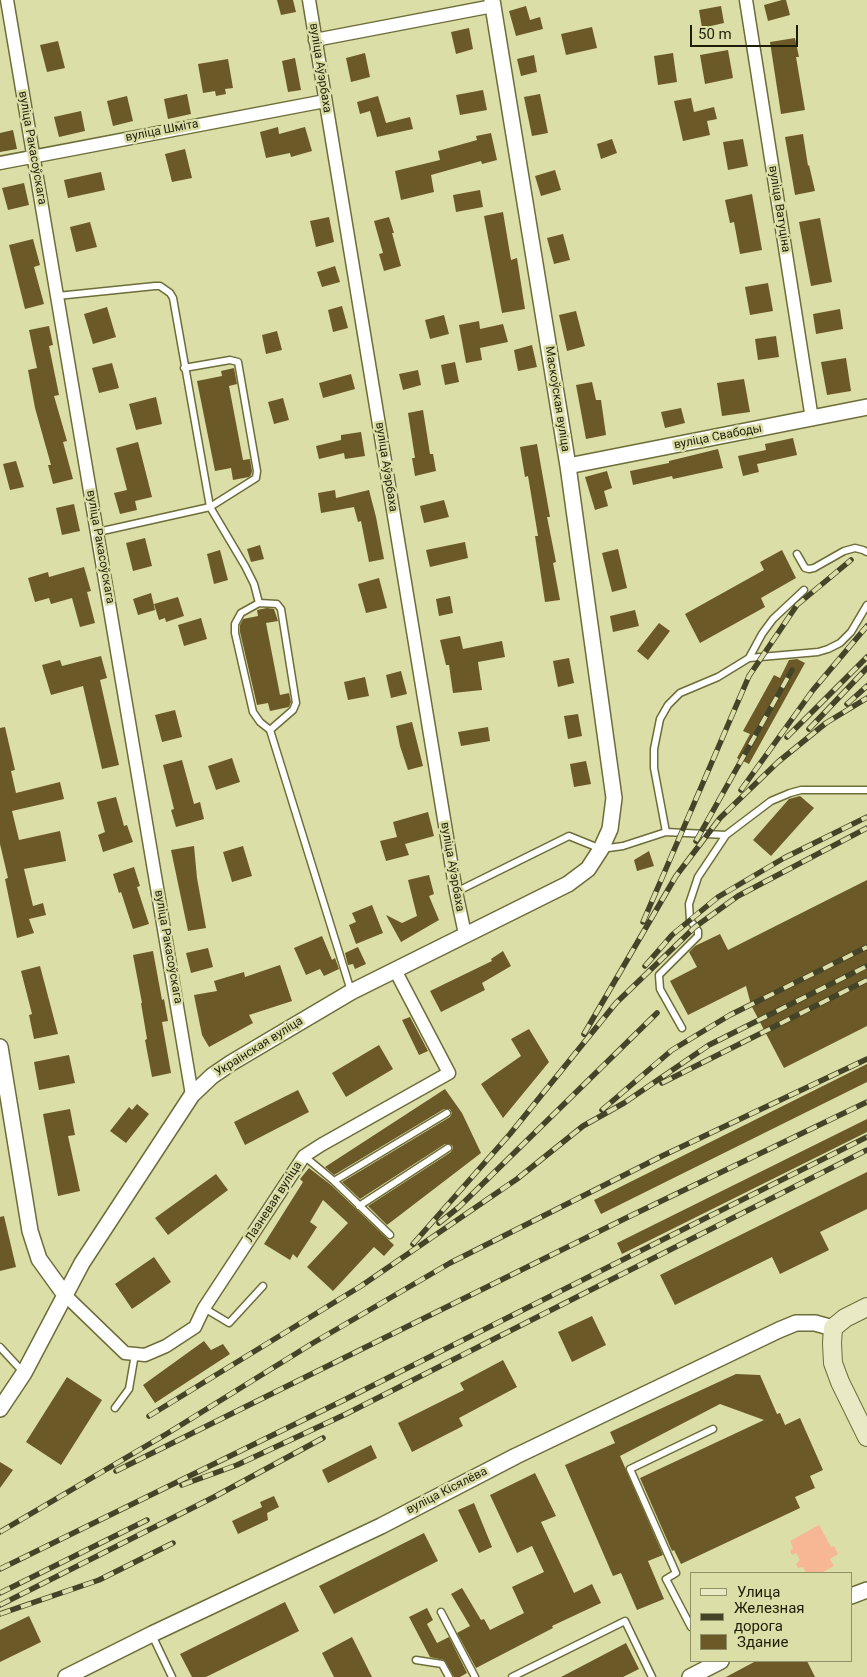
<!DOCTYPE html>
<meta charset="utf-8">
<style>
body{margin:0}
#map{position:relative;width:867px;height:1677px;overflow:hidden;background:#dcdea7;font-family:Roboto,sans-serif}
canvas{display:block}
.legend{position:absolute;left:690px;top:1572px;width:162px;height:90px;box-sizing:border-box;background:#dcdea7;border:1px solid #909167;margin:0;padding:6px 9px;list-style:none;font-size:15px;color:#1e1e08}
.legend li{display:flex;align-items:center;gap:10px;height:25px}
.legend b{width:25px;border:1px solid #909167}
.scale{position:absolute;left:690px;top:25px;width:108px;height:22px;box-sizing:border-box;border:2px solid #1e1e08;border-top:0;padding-left:6px;font-size:15px;line-height:18px;white-space:nowrap;color:#1e1e08;-webkit-text-stroke:4px #dcdea7;paint-order:stroke}
</style>
<div id="map">
<canvas width="867" height="1677"></canvas>
<ul class="legend">
<li><b style="height:6px;background:#e9e9c6"></b>Улица</li>
<li><b style="height:6px;background:#444428"></b>Железная дорога</li>
<li><b style="height:14px;background:#6c5928"></b>Здание</li>
</ul>
<div class="scale">50 m</div>
</div>
<script>
const c = document.querySelector('canvas').getContext('2d');
c.lineJoin = 'round';
function paint(path, color) { c.fillStyle = color; c.fill(path, 'evenodd'); }
const shape = rows => new Path2D(rows.map(r => 'M' + r).join(''));
function stroke(path, color, width, dash) { c.strokeStyle = color; c.lineWidth = width; c.lineCap = dash ? 'butt' : 'round'; c.setLineDash(dash || []); c.stroke(path); }
function label(font, color, halo, rows, align = 'center') {
  c.font = font + ' Roboto,sans-serif'; c.lineWidth = 5; c.setLineDash([]); c.textBaseline = 'middle'; c.strokeStyle = halo; c.fillStyle = color; for (const [text, x, y, turn = 0] of rows) {
    c.save(); c.translate(x, y); c.rotate((+turn || 0) * Math.PI / 180); c.textAlign = isNaN(turn) ? turn : align; if (halo) c.strokeText(text, 0, 0); c.fillText(text, 0, 0); c.restore();
  }
}
const green = shape([
 [819,1525,831,1547,834,1546,838,1554,830,1559,834,1566,821,1573,806,1573,803,1567,798,1568,796,1564,800,1560,796,1553,792,1555,790,1551,793,1548,790,1541]
]);
const building = shape([
 [277,0,293,0,296,12,281,15],
 [782,0,786,0,790,15,768,21,764,5],
 [526,6,530,20,540,17,543,29,516,36,509,11],
 [721,6,724,23,702,28,699,10],
 [592,27,597,48,566,55,561,34],
 [469,28,473,49,456,54,451,32],
 [795,38,799,57,796,57,805,110,781,114,770,42],
 [58,41,65,68,47,72,40,45],
 [728,50,733,78,705,84,700,55],
 [365,53,370,77,351,82,346,58],
 [673,53,677,82,658,85,654,56],
 [534,55,537,72,521,76,517,59],
 [295,58,301,90,288,92,282,61],
 [228,59,233,88,225,89,226,94,216,96,215,91,203,93,198,64],
 [483,90,487,110,460,115,456,95],
 [187,94,191,114,168,119,164,99],
 [540,94,548,133,532,136,524,97],
 [127,96,133,121,113,126,107,101],
 [378,96,386,123,410,117,413,129,377,137,370,111,360,114,357,102],
 [691,98,694,112,714,107,717,119,707,121,710,135,683,141,674,101],
 [81,111,85,131,59,137,54,117],
 [278,127,279,134,305,127,312,151,291,157,290,153,266,158,260,132],
 [13,130,17,149,0,152,0,133],
 [491,133,497,160,482,164,481,161,431,175,434,192,401,200,395,171,440,160,438,151,477,140,476,136],
 [803,134,808,166,809,165,815,191,795,195,785,137],
 [612,139,617,153,601,159,597,144],
 [743,139,748,166,728,170,723,142],
 [185,149,192,178,172,182,165,154],
 [555,170,561,190,541,196,535,176],
 [101,172,105,190,68,198,64,180],
 [24,183,29,205,8,210,2,188],
 [480,190,483,207,456,212,453,195],
 [752,194,762,250,740,254,734,222,730,223,725,200],
 [503,212,511,260,517,258,525,309,502,313,484,216],
 [329,217,334,242,316,247,310,221],
 [389,217,394,233,392,233,401,266,384,271,379,254,383,253,374,221],
 [820,218,832,282,811,286,799,222],
 [90,222,97,247,76,252,70,227],
 [563,234,570,260,554,264,547,238],
 [33,239,40,265,34,267,44,304,25,309,9,245],
 [335,266,340,282,322,287,317,272],
 [768,283,773,311,750,315,745,287],
 [342,306,348,328,333,332,328,310],
 [107,307,116,337,93,344,84,314],
 [840,309,843,329,816,334,813,314],
 [576,311,585,346,567,351,559,315],
 [444,315,449,334,430,339,425,320],
 [479,321,480,329,503,324,508,342,480,348,482,360,466,363,459,325],
 [49,326,53,345,49,346,59,395,54,396,67,441,63,442,73,479,53,484,48,465,51,465,35,408,28,370,37,368,29,330],
 [277,331,282,350,266,354,262,335],
 [776,336,779,357,758,360,755,339],
 [532,345,537,367,518,371,514,350],
 [846,358,851,391,827,395,821,362],
 [455,362,459,382,445,385,441,365],
 [112,363,119,388,99,393,92,368],
 [234,368,237,384,229,386,243,460,250,459,252,471,251,475,249,477,233,480,231,468,215,471,197,381,222,376,221,371],
 [418,370,421,385,403,390,399,374],
 [351,374,355,389,323,398,319,383],
 [744,379,750,412,722,416,717,383],
 [592,382,596,400,601,400,606,435,586,439,576,385],
 [156,397,162,424,136,430,129,404],
 [283,398,289,420,274,424,268,402],
 [681,408,685,423,665,428,661,412],
 [423,410,430,454,433,454,436,471,415,476,412,458,415,458,408,413],
 [361,432,365,456,345,459,344,453,319,459,316,446,341,440,341,435],
 [793,438,797,455,757,464,759,472,743,476,738,456,766,450,765,444],
 [138,442,152,497,135,501,137,510,120,514,114,493,127,490,116,448],
 [537,444,550,517,547,517,556,562,553,563,560,600,545,602,535,536,538,536,528,476,525,477,520,447],
 [718,449,723,468,673,479,672,476,633,485,630,471,669,463,669,461],
 [16,461,24,487,10,490,3,464],
 [607,471,612,488,604,491,608,506,595,510,585,477],
 [335,490,336,498,369,490,376,517,384,559,369,562,361,521,358,522,354,507,321,513,318,493],
 [444,500,449,517,424,523,420,506],
 [74,504,80,531,62,535,56,508],
 [145,538,152,566,133,571,126,543],
 [465,542,468,558,430,567,426,550],
 [260,545,264,559,251,562,247,549],
 [618,549,627,588,612,592,602,553],
 [220,550,228,580,214,584,207,554],
 [782,550,796,578,761,598,765,607,700,643,685,614,764,570,760,562],
 [84,567,91,591,87,592,95,623,80,627,72,598,51,604,49,598,35,602,28,578,48,572,49,577],
 [379,578,387,608,366,613,358,584],
 [151,593,155,610,138,615,133,599],
 [450,596,453,613,439,616,436,599],
 [178,597,184,616,166,622,165,618,159,620,154,604],
 [267,608,274,609,278,621,266,623,280,695,289,693,291,702,289,707,270,711,268,703,257,705,240,632,240,625,243,619,258,616,257,610],
 [635,610,639,626,613,632,610,616],
 [201,618,207,639,184,646,178,625],
 [659,623,670,631,648,660,637,651],
 [460,636,463,649,502,641,505,657,478,662,482,690,453,693,449,665,446,665,440,640],
 [101,656,107,678,100,680,119,765,102,769,83,686,51,695,42,665,60,660,62,666],
 [569,658,574,683,558,687,553,661],
 [797,659,805,663,749,764,737,758,750,734,743,731,774,675,780,678,789,660],
 [401,671,407,694,391,698,386,675],
 [365,677,369,696,348,700,344,682],
 [175,710,182,737,162,742,155,715],
 [578,714,582,736,568,739,564,716],
 [412,722,423,766,408,770,400,746,396,726],
 [5,727,15,770,11,771,16,793,60,782,64,799,12,811,19,840,60,831,66,861,24,869,33,906,43,903,46,915,29,919,34,933,17,938,5,879,8,878,0,844,0,728],
 [488,727,490,741,461,746,458,732],
 [232,758,240,782,216,790,208,766],
 [182,760,194,804,200,802,204,819,176,827,171,810,174,809,163,765],
 [586,761,591,784,574,787,570,764],
 [800,796,814,808,771,856,753,840,789,799],
 [116,797,124,826,127,825,133,842,103,852,98,835,105,832,97,802],
 [428,812,434,836,405,844,409,855,386,861,380,841,397,837,393,822],
 [194,846,197,878,206,928,188,931,171,850],
 [243,846,252,876,232,882,223,852],
 [649,851,654,866,637,871,634,860],
 [134,867,140,886,137,887,149,924,133,929,121,892,119,893,113,874],
 [429,875,434,894,429,896,439,920,401,942,386,915,402,923,417,916,408,880],
 [867,880,867,1026,784,1068,751,1005,746,986,688,1015,670,981,697,967,689,952,695,946,720,934,728,950],
 [372,905,383,933,356,944,349,925,356,922,352,913],
 [322,936,332,960,335,958,339,969,324,976,320,969,306,975,294,948],
 [358,947,366,964,355,969,353,964,348,965,345,953],
 [208,948,213,967,191,973,186,953],
 [153,951,162,1000,164,999,168,1021,162,1022,171,1073,152,1077,145,1040,147,1039,141,1003,142,1003,133,955],
 [503,951,511,966,482,983,485,990,441,1012,430,991,492,961,491,959],
 [280,965,292,1001,249,1015,253,1023,209,1047,202,1035,194,995,217,991,214,981,244,972,245,977],
 [40,966,58,1034,34,1039,29,1015,32,1014,21,971],
 [410,1017,428,1051,419,1055,402,1020],
 [529,1029,549,1062,503,1118,481,1084,521,1056,511,1039],
 [379,1045,393,1069,346,1097,332,1073],
 [69,1055,75,1083,39,1090,34,1062],
 [867,1064,867,1082,601,1214,594,1200],
 [445,1089,462,1113,481,1153,387,1225,368,1206,451,1152,453,1148,452,1145,445,1144,360,1199,342,1182,450,1117,452,1113,450,1109,444,1109,334,1175,325,1167],
 [298,1090,309,1112,245,1145,234,1122],
 [137,1104,149,1114,126,1143,110,1131,129,1107,132,1110],
 [70,1109,75,1135,68,1136,80,1191,58,1196,43,1114],
 [867,1119,867,1132,622,1254,617,1243],
 [309,1168,331,1185,394,1245,384,1256,374,1247,333,1291,307,1267,348,1223,323,1200,310,1222,317,1227,297,1258,293,1254,290,1260,264,1244,303,1182,300,1179],
 [867,1172,867,1209,820,1232,829,1250,780,1274,772,1257,675,1305,660,1275],
 [216,1174,228,1190,168,1235,155,1218],
 [4,1216,16,1267,0,1271,0,1217],
 [154,1257,171,1282,132,1309,115,1284],
 [592,1316,606,1345,572,1362,558,1332],
 [204,1341,211,1350,223,1344,230,1354,155,1403,143,1385],
 [503,1360,517,1387,459,1418,463,1426,412,1452,398,1423,464,1390,460,1383],
 [736,1374,760,1375,777,1414,780,1413,785,1425,800,1418,823,1470,810,1476,815,1488,795,1497,800,1508,681,1564,674,1550,672,1551,640,1478,764,1420,720,1404,620,1456,663,1555,648,1561,664,1599,637,1610,621,1573,613,1576,565,1465,615,1443,610,1432],
 [67,1377,102,1400,61,1465,26,1442],
 [371,1445,377,1458,328,1483,322,1470],
 [0,1462,13,1470,0,1488],
 [535,1473,556,1516,541,1522,574,1593,592,1584,601,1603,552,1626,553,1628,476,1668,457,1633,470,1626,451,1594,462,1588,481,1620,484,1619,490,1630,524,1613,512,1587,544,1572,532,1546,517,1553,490,1495],
 [274,1496,279,1507,267,1513,268,1520,238,1534,232,1521,262,1507,260,1502],
 [474,1503,492,1547,479,1553,458,1510],
 [424,1533,438,1561,334,1614,319,1586],
 [285,1602,299,1631,206,1677,192,1677,180,1654],
 [427,1608,433,1620,427,1624,437,1643,449,1637,467,1673,460,1677,454,1677,444,1660,430,1657,409,1617],
 [29,1616,41,1642,0,1662,0,1630],
 [352,1637,372,1677,334,1677,322,1653],
 [626,1643,639,1669,623,1677,561,1677],
 [756,1661,807,1661,815,1677,726,1677]
]);
const service = shape([
 [57,296,155,286,160,286,170,293,173,298,210,507,245,566,254,584,259,603,241,613,235,624,235,633,253,712,260,722,270,730,351,991],
 [98,532,210,507,256,478,257,471,238,362,230,360,184,368],
 [797,554,805,568,809,569,814,568,844,551,855,548,863,550,867,552],
 [259,603,277,604,281,609,296,703,293,710,270,730],
 [749,658,762,634,773,619,804,590],
 [666,832,726,835],
 [456,892,569,836,601,849,623,846,666,832,654,768,654,749,660,719,668,705,680,693,718,677,749,658,818,652,828,649,840,643,851,632,867,605],
 [682,1028,660,989,659,975,698,936,698,931,690,920,689,904,698,877,726,835,771,801,790,793,801,790,867,790],
 [304,1156,334,1181,390,1235],
 [334,1181,447,1113],
 [359,1206,448,1148],
 [204,1308,229,1323,263,1286],
 [0,1347,23,1372],
 [115,1408,129,1389,135,1354],
 [441,1612,475,1677],
 [691,1627,666,1579,676,1573,630,1469,713,1429],
 [152,1635,172,1677],
 [416,1660,442,1664,449,1677],
 [512,1677,625,1621,652,1677]
]);
const minor = shape([
 [7,0,192,1095],
 [309,0,456,892,465,934],
 [746,0,812,419],
 [315,40,493,6],
 [0,163,325,101],
 [65,1295,125,1353,145,1355,166,1346,195,1327,204,1308,304,1156,321,1145,449,1073,395,970]
]);
const tertiary = shape([
 [568,466,867,407],
 [0,1047,30,1231,39,1259,65,1295],
 [0,1409,24,1373,82,1263,192,1095,212,1076,231,1063,351,992,568,884,588,869,601,849,610,829,614,798,568,466,492,0],
 [851,1596,867,1590],
 [66,1677,152,1634,381,1526,516,1456,779,1330,796,1323,815,1323,833,1328],
 [690,1677,721,1661]
]);
const secondary = shape([
 [867,1307,845,1318,833,1328,832,1343,833,1363,840,1382,867,1437]
]);
const rail = shape([
 [847,704,867,686],
 [809,729,867,668],
 [787,737,867,657],
 [741,790,813,690,867,626],
 [696,841,792,670],
 [643,922,749,676,797,605,851,560],
 [645,966,672,935,718,897,784,858,867,817],
 [584,1034,676,876,720,818,778,762,826,723,867,698],
 [662,1083,867,980],
 [602,1110,672,1050,730,1015,867,947],
 [439,1223,459,1207,657,1013],
 [413,1244,510,1134,616,1003,695,927,738,896,867,828],
 [149,1416,361,1286,517,1179,583,1126,624,1103,709,1045,867,966],
 [116,1471,624,1219,867,1102],
 [182,1485,237,1465,346,1414,867,1150],
 [0,1532,168,1433,313,1343,450,1263,662,1156,867,1059],
 [0,1569,340,1402,867,1137],
 [0,1593,147,1520],
 [0,1605,214,1497,323,1438],
 [0,1614,99,1580,173,1543]
]);
const streetNames = [
 ["вуліца Аўэрбаха",320,68,81],
 ["вуліца Шміта",162,131,-11],
 ["вуліца Ракасоўскага",32,148,80],
 ["вуліца Ватуціна",779,209,81],
 ["Маскоўская вуліца",557,399,81],
 ["вуліца Свабоды",718,437,-11],
 ["вуліца Аўэрбаха",386,467,81],
 ["вуліца Ракасоўскага",100,547,80],
 ["вуліца Аўэрбаха",452,867,80],
 ["вуліца Ракасоўскага",168,947,80],
 ["Украінская вуліца",259,1047,-32],
 ["Лазневая вуліца",274,1202,-57],
 ["вуліца Кісялёва",447,1491,-27]
];
paint(green, '#f7b795');
paint(building, '#6c5928');
stroke(service, '#6d6d3a', 9);
stroke(minor, '#6d6d3a', 15);
stroke(tertiary, '#6d6d3a', 18);
stroke(secondary, '#6d6d3a', 20);
stroke(service, '#fff', 6);
stroke(minor, '#fff', 12);
stroke(tertiary, '#fff', 15);
stroke(secondary, '#e9e9c6', 18);
stroke(rail, '#444428', 5.5);
stroke(rail, '#dcdea7', 4, [11]);
label('12px', '#1e1e08', '#dcdea7', streetNames);
</script>
